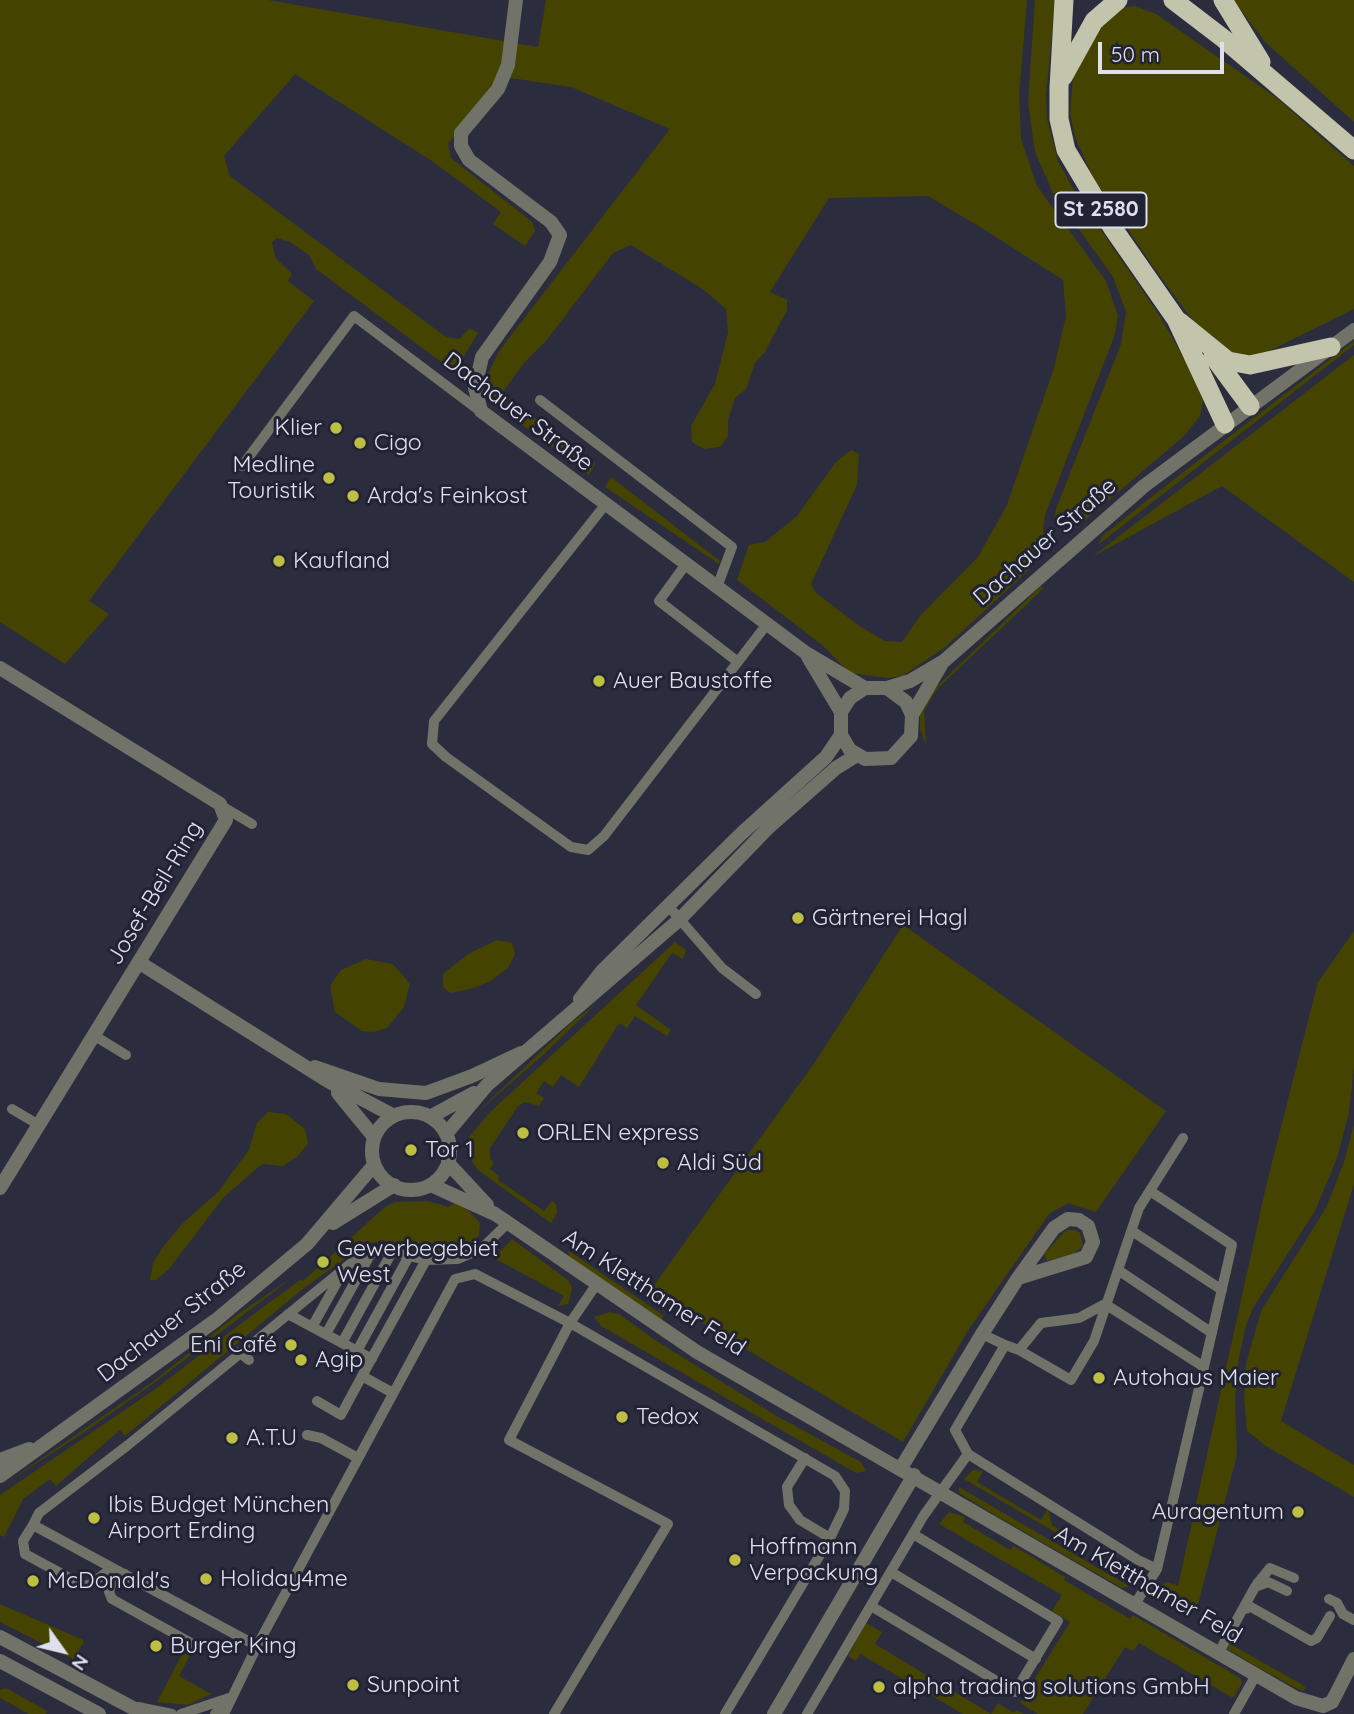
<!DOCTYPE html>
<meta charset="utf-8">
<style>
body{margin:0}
#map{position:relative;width:1354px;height:1714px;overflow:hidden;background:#2c2c3f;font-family:Quicksand,sans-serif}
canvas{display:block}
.north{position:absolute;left:28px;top:1616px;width:70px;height:70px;-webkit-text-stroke:5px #222235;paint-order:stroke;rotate:124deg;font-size:19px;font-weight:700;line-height:28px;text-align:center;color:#dfe0ec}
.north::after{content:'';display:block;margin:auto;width:24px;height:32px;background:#dfe0ec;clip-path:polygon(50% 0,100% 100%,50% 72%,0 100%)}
.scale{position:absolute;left:1098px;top:42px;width:126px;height:32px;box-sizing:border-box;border:4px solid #dfe0ec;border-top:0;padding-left:9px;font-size:21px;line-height:24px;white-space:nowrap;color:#dfe0ec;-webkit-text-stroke:5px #222235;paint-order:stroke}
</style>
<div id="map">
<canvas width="1354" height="1714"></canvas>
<div class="north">N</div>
<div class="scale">50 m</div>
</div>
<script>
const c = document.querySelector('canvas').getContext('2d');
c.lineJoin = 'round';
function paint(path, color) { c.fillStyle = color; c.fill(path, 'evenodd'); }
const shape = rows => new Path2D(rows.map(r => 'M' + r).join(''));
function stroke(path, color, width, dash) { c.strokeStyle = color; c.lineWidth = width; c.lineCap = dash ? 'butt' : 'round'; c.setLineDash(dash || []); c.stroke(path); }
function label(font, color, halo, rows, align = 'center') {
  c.font = font + ' Quicksand,sans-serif'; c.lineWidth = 6; c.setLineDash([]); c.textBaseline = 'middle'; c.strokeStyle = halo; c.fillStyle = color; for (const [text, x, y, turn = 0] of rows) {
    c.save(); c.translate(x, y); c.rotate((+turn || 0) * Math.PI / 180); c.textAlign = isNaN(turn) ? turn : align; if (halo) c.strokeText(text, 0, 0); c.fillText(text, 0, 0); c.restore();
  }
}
const green = shape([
 [0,0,268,0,538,47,546,0,1027,0,1019,95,1021,139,1037,186,1106,281,1118,316,1114,337,1045,515,1043,531,1048,544,1030,569,944,648,902,676,888,678,850,673,821,644,737,580,749,545,765,542,797,516,836,462,851,450,859,454,857,485,811,584,815,592,858,625,885,641,902,642,920,616,978,557,1007,505,1054,368,1066,316,1063,280,985,230,928,196,829,198,770,292,787,300,787,310,765,352,755,363,746,389,735,398,728,420,728,436,720,447,704,449,692,442,691,426,715,384,728,333,726,309,704,290,631,245,613,253,546,341,524,363,502,393,595,464,589,475,497,406,488,374,499,351,670,129,571,87,504,77,448,144,451,158,532,222,535,231,525,246,493,224,501,212,432,161,295,74,224,156,230,176,446,337,459,339,470,328,478,333,465,354,460,376,316,269,309,255,290,242,277,238,272,242,275,257,292,274,288,281,314,301,89,601,109,614,65,664,0,622],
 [1035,0,1055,0,1046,96,1047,119,1058,161,1075,192,1159,315,1188,365,1203,401,1200,416,1184,436,1083,522,1067,529,1061,529,1054,522,1056,509,1121,344,1126,312,1113,277,1053,193,1035,152,1028,102],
 [1233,0,1354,0,1354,122,1265,42],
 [1134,6,1156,14,1278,99,1354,166,1354,309,1257,357,1235,356,1196,325,1152,265,1094,179,1075,137,1070,113,1073,78,1098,27,1123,8],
 [1354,341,1354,345,1099,544,1102,536,1182,473],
 [1354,355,1354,582,1222,486,1092,557],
 [611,477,720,561,719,564,605,487],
 [1041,586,1043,589,937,689,924,711,926,745,920,729,920,715,933,690],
 [903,925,1166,1111,1096,1212,1068,1203,1049,1214,969,1329,903,1442,649,1292,815,1062],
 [1354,931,1354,1066,1349,1112,1337,1158,1315,1211,1253,1308,1246,1325,1239,1357,1235,1398,1237,1455,1196,1612,1154,1590,1167,1582,1178,1586,1267,1182,1318,982],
 [497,940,512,943,515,954,508,968,489,982,470,989,450,993,443,987,443,974,468,954],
 [675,942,686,950,683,959,672,953,636,1005,671,1030,667,1036,635,1016,627,1028,619,1023,579,1087,561,1075,553,1087,544,1081,536,1093,544,1098,539,1106,525,1102,518,1106,490,1148,490,1158,494,1163,490,1169,499,1176,498,1180,544,1211,552,1201,556,1204,557,1213,551,1223,478,1170,468,1156,469,1137,490,1112],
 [366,959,393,964,410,984,404,1007,387,1028,374,1032,362,1031,335,1012,330,986,341,970],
 [595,1005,544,1054,471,1118,572,1022],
 [268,1112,286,1114,305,1129,308,1144,297,1157,282,1166,262,1164,223,1198,169,1269,156,1280,150,1280,153,1263,163,1247,183,1223,218,1192,249,1150,257,1123],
 [1354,1124,1354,1184,1281,1421,1354,1465,1354,1497,1266,1446,1247,1431,1244,1398,1246,1364,1261,1311,1326,1208,1344,1162],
 [428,1201,448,1207,455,1203,469,1211,480,1223,479,1235,473,1241,452,1250,418,1251,382,1240,363,1246,304,1288,125,1436,120,1430,56,1486,50,1479,23,1499,4,1537,0,1535,0,1495,154,1390,247,1319,300,1280,303,1281,386,1206,396,1202],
 [1066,1230,1075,1230,1080,1233,1083,1246,1073,1254,1047,1261,1044,1254],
 [512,1239,568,1280,572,1288,568,1304,558,1306,564,1296,494,1258],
 [568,1251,569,1251,664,1316,660,1321,569,1257],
 [293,1277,154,1383,86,1431,0,1487,151,1383,238,1314],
 [610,1312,619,1314,655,1340,775,1415,861,1462,866,1471,856,1473,601,1326,594,1317],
 [973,1470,983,1471,977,1482,1041,1520,1048,1509,1052,1525,1088,1548,1084,1549,964,1479],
 [959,1487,1127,1585,1130,1586,1122,1588,1000,1518,959,1493],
 [949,1512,965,1517,963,1522,1010,1550,1014,1546,1065,1577,1064,1580,1130,1619,1133,1615,1240,1678,1242,1683,1233,1698,1139,1643,1133,1651,1125,1647,1083,1714,1038,1714,1020,1703,1070,1622,1052,1611,1062,1595,939,1524],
 [0,1604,83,1640,84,1642,73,1659,0,1622],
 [866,1623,882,1632,875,1644,991,1714,998,1703,1014,1713,1016,1710,1024,1714,963,1714,860,1654,856,1661,848,1656],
 [1230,1644,1301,1684,1306,1688,1303,1691,1296,1688,1261,1669,1227,1649],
 [185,1649,190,1655,179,1676,211,1694,188,1705,157,1702],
 [6,1688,47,1711,46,1714,29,1714,0,1698,0,1690]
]);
const service = shape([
 [540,400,732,547,717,587],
 [242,466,354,316,480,411],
 [605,505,434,721,432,744,446,757,571,847,588,850,604,836,767,624],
 [686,564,659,601,738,662],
 [220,805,252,824],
 [670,908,722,968,756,994],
 [95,1036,126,1055],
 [12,1109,39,1125],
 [1150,1191,1232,1245,1204,1367],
 [1132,1231,1222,1290],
 [1118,1270,1212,1333],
 [288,1314,372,1359],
 [312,1327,341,1275],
 [326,1334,370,1255],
 [982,1334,1005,1345],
 [342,1343,392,1252],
 [1019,1350,1071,1380,1094,1341,1139,1208,1183,1138],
 [357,1351,409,1256],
 [239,1352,249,1360],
 [393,1393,362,1376,426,1260],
 [317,1401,341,1415,362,1376],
 [307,1435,321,1438,358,1458],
 [968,1454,1138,1560,1157,1569],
 [805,1458,787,1487,789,1505,800,1520,830,1538],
 [33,1525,23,1541,25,1554,84,1586,91,1584,112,1568],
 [891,1572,1036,1659],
 [125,1574,111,1585,109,1592,112,1599,193,1644],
 [1257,1584,1270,1568,1294,1578],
 [1329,1599,1337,1603,1343,1614,1354,1620],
 [871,1606,1015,1692,1058,1621,913,1534],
 [1242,1610,1251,1607,1311,1641,1317,1638,1330,1616],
 [257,1646,33,1525,39,1513,128,1445,356,1259,383,1250,426,1260,458,1259,481,1249,508,1223],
 [1219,1652,1255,1587,1268,1582,1287,1591],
 [138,1707,172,1714],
 [181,1714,229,1698],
 [215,1714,227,1701],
 [224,1714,257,1646,455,1279,475,1274,570,1323,596,1285],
 [554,1714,668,1524,509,1440,570,1323,835,1476,845,1491,844,1509,830,1538,725,1714],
 [807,1714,924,1515,968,1454,955,1430,1005,1345,1019,1350,1041,1323,1079,1318,1105,1304,1204,1367,1157,1569,1135,1604],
 [1234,1714,1256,1675]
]);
const minor = shape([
 [516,0,508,65,498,89,461,133,461,146,469,160,551,222,560,235,550,262,482,357,475,388,481,411,806,653,865,688],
 [808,657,841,712],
 [0,668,220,804,226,820,0,1188],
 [140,963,328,1081,394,1116],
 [315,1067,379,1089,426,1093,472,1076,521,1053],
 [338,1093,374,1137],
 [448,1163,487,1205],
 [431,1185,495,1214,697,1352,1296,1698,1323,1706,1332,1702,1354,1659],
 [901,1468,982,1334,1018,1278,1054,1228,1068,1219,1079,1220,1088,1226,1093,1242,1086,1257,1018,1278],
 [0,1637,144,1714],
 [0,1661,99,1714],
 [774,1714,914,1475]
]);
const tertiary = shape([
 [887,688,906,702,912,715,911,736,891,758,865,759,850,750,841,735,841,712,850,698,865,688,887,688,910,681,944,661,1144,486,1354,330],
 [912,715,941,665],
 [580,999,602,971,742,833,826,757,841,735],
 '372 1151a39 39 0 1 1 78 0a39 39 0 1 1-78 0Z',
 [430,1117,474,1093],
 [446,1134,487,1085,679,920,769,827,836,768,857,755],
 [333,1223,394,1185],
 [0,1460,29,1449],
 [0,1476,216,1320,307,1244,374,1165]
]);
const trunk = shape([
 [1064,0,1059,88,1059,119,1066,150,1112,227,1176,319,1225,424],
 [1173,0,1224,39,1354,150],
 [1223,0,1261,62],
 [1063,77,1094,21,1118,0],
 [1180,322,1228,361,1250,365,1331,347],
 [1213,356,1250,406]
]);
const markers = [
 [336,428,7,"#bdbf43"],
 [360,443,7,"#bdbf43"],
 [329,478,7,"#bdbf43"],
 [353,496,7,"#bdbf43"],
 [279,561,7,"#bdbf43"],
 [599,681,7,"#bdbf43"],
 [798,918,7,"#bdbf43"],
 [523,1133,7,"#bdbf43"],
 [411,1150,7,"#bdbf43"],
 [663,1163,7,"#bdbf43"],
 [323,1262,7,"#bdbf43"],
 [291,1345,7,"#bdbf43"],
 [301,1360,7,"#bdbf43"],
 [1099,1378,7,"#bdbf43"],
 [622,1417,7,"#bdbf43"],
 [232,1438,7,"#bdbf43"],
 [1298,1512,7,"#bdbf43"],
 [94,1518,7,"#bdbf43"],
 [735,1560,7,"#bdbf43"],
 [206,1579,7,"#bdbf43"],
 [33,1581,7,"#bdbf43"],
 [156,1646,7,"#bdbf43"],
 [353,1685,7,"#bdbf43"],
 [879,1687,7,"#bdbf43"]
];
const shields = [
 [1101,210,91]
];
const shieldNames = [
 ["St 2580",1101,210]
];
const streetNames = [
 ["Dachauer Straße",518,412,37],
 ["Dachauer Straße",1045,542,-41],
 ["Josef-Beil-Ring",155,893,-59],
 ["Am Kletthamer Feld",654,1293,33],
 ["Dachauer Straße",172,1322,-38],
 ["Am Kletthamer Feld",1148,1585,30]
];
const poiNames = [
 ["Klier",322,428,"right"],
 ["Cigo",374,443],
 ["Medline",315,465,"right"],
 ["Touristik",315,491,"right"],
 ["Arda's Feinkost",367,496],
 ["Kaufland",293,561],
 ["Auer Baustoffe",613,681],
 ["Gärtnerei Hagl",812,918],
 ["ORLEN express",537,1133],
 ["Tor 1",425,1150],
 ["Aldi Süd",677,1163],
 ["Gewerbegebiet",337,1249],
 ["West",337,1275],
 ["Eni Café",277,1345,"right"],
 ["Agip",315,1360],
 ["Autohaus Maier",1113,1378],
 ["Tedox",636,1417],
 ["A.T.U",246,1438],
 ["Ibis Budget München",108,1505],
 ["Airport Erding",108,1531],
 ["Auragentum",1284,1512,"right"],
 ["Hoffmann",749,1547],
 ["Verpackung",749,1573],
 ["Holiday4me",220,1579],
 ["McDonald's",47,1581],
 ["Burger King",170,1646],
 ["Sunpoint",367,1685],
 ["alpha trading solutions GmbH",893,1687]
];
paint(green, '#440');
stroke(service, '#717268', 10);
stroke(minor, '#717268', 14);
stroke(tertiary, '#717268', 14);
stroke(trunk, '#c2c4ac', 19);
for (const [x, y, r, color] of markers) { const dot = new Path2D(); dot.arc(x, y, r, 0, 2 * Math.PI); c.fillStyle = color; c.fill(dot); stroke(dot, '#222235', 2.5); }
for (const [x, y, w] of shields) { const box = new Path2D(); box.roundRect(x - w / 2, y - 17.5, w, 35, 5); c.fillStyle = '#222235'; c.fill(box); stroke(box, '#dfe0ec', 2); }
label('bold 21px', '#dfe0ec', null, shieldNames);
label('23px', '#dfe0ec', '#222235', streetNames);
label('23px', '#dfe0ec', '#222235', poiNames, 'left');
</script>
